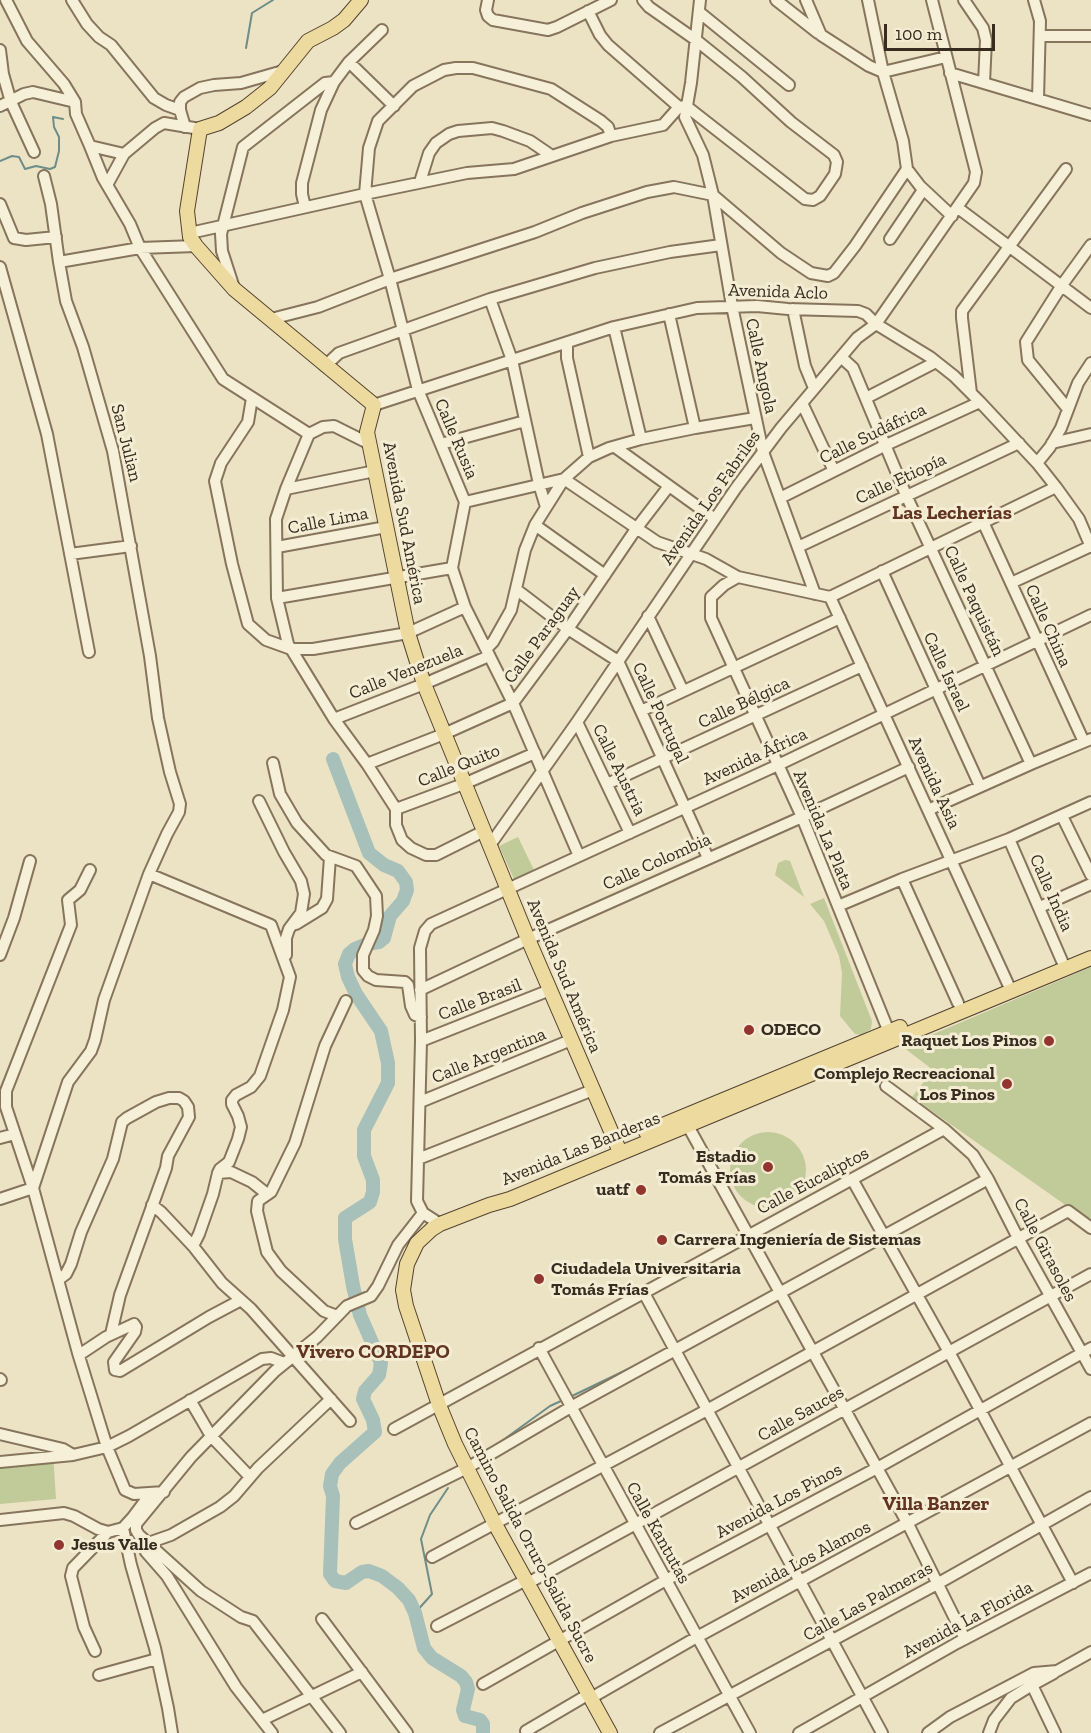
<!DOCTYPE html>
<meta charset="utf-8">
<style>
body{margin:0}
#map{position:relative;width:1091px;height:1733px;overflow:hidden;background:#ece3c5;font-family:"Zilla Slab",serif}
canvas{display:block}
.scale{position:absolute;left:884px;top:24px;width:111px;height:27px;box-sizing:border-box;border:3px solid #372c1f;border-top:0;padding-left:8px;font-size:18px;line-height:21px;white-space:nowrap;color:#372c1f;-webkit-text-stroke:4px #f4edd4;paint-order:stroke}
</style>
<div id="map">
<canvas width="1091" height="1733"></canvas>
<div class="scale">100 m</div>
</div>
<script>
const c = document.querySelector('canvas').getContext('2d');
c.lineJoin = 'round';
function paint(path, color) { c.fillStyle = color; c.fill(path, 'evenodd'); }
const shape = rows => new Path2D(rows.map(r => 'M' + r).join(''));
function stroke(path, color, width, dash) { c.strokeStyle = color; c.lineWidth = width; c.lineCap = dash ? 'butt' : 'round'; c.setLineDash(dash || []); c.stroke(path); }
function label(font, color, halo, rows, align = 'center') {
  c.font = font + ' "Zilla Slab",serif'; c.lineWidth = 6; c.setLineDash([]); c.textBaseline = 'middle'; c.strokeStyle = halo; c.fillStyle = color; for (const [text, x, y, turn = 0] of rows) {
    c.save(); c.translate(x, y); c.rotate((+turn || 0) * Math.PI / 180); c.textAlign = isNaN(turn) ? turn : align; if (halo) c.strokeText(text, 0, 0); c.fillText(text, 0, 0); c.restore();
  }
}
const green = shape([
 [518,837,534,870,514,879,499,846],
 [785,860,790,861,804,897,775,875,778,863],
 [824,898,872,1021,871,1029,862,1035,855,1034,840,1016,842,973,839,956,824,921,810,904],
 [1091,967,1091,1223,912,1097,933,1070,903,1047],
 '730 1170a38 38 0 1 1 76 0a38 38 0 1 1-76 0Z',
 [53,1453,56,1499,0,1504,0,1458]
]);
const stream = shape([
 [246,48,252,13,273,0],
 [0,161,12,156,19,157,25,169,36,166,50,169,55,167,59,151,59,137,54,127,53,117,63,119],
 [572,1396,647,1360],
 [499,1443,550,1406,561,1401],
 [415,1613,432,1594,421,1539,430,1515,448,1488]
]);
const river = shape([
 [333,759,369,853,384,865,398,871,406,882,407,890,403,901,390,916,384,938,379,942,367,944,355,949,349,954,345,964,348,977,356,994,381,1031,388,1063,388,1083,364,1130,364,1156,373,1180,373,1192,370,1202,345,1218,345,1239,353,1286,360,1315,381,1363,379,1375,365,1391,363,1399,373,1420,375,1432,340,1463,332,1474,330,1486,333,1496,330,1574,335,1581,346,1583,362,1572,369,1571,382,1576,398,1588,409,1600,415,1613,424,1648,432,1658,461,1676,466,1682,468,1689,463,1710,465,1716,480,1720,483,1724,483,1733]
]);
const minor = shape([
 [6,0,27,41,64,84,75,102,76,114,90,146,124,154,155,128,164,123,200,129],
 [72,0,87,24,99,37,111,45,154,98,166,105,180,110],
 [488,0,486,10,488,16,493,20,548,30,557,27,611,0],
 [700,0,691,83,685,117,703,155,713,195,732,306,763,452,815,594],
 [776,0,818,33],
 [806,0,821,35,869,66,883,72,946,57],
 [868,0,883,72,903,141,907,169,920,186,952,216],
 [964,0,983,28,986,40,984,83],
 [1034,0,1040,21,1038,99],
 [588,11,600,35,608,45,679,107],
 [699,12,789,85],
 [1041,36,1091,36],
 [0,50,3,74,11,102,34,152],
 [349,62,394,106],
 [950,73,1091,115],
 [0,106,24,94,33,92,75,102],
 [185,127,180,110,180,102,184,97,200,88,214,85,241,83,283,71],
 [90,146,103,178,130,224,140,248,223,379,309,434],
 [44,176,51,204,59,262],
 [420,182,429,153,436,143,449,134,458,131,492,128,503,131,530,141,552,156],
 [107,185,124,154],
 [0,204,14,238,26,240,56,237],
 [305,207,302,194,302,183,321,110,334,82,349,62,382,30],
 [958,208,1091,308],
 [190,233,365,194,369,148,378,121,413,86,444,70,456,68,473,68,551,89,601,121,608,127,611,136,663,125,679,107,686,106,805,199,813,200,820,196,835,174,837,162,834,155,791,122,742,77,696,40,649,7,643,0],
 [890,239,923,190],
 [0,267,47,434,89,652],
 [233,285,222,251,221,234,243,147,325,83,334,82],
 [490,299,512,360,539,484,546,507],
 [793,309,805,366,814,388],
 [669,314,695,428],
 [271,319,318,307,390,279,535,232,582,213,647,192,674,187,713,195,781,253,811,273,828,276,834,273,855,246,907,169],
 [614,327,641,439],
 [567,343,567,358,589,457],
 [841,357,853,368,906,495,1031,764],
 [325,366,339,353,490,299,595,268,670,252,721,245],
 [971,393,962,318,962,311,1066,169],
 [252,398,248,422,221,463,215,481,232,564,248,624,266,640,291,649,313,649,408,633,465,607],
 [866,398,936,362],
 [802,403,834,471],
 [374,405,614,327,697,308,757,306,788,309,858,311,866,314,876,324,930,357,954,376,980,402,1037,463,1056,487,1079,519,1091,547],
 [1068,409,1028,360,1026,342,1062,285,1091,245],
 [1052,443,1091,434],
 [370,444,334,426,323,427,309,434,286,489,276,519,277,598,288,644,334,719,367,764,396,809,396,825,402,840,411,848,426,855,436,855,484,831],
 [441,444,525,421],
 [615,447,715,519],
 [1037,463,1050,447,1061,428,1078,383,1091,363],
 [564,479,657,542,706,559,738,577,830,597,1056,487],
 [286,489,375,471],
 [780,498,886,445,980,402],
 [465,502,564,479],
 [983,522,1084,742],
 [535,525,605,575],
 [277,547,386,527],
 [798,547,1019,443],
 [70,554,131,546],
 [882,571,980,786],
 [738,577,724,585,711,597,711,618,802,817,891,1037],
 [1011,583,1091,546],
 [517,590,568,629,618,661,708,858],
 [830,597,1008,984],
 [277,598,452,568],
 [648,616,683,691],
 [486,649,493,642,511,610,525,550,535,525,564,479,589,457,609,448,641,439,695,428,755,418],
 [641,711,840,618],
 [334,719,424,684,489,656],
 [577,722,630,833],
 [273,763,280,794,297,823,326,855,356,866,376,896,377,916,374,930,363,955,363,970,368,976,376,980,405,982,408,985,411,1006,415,1015,421,1017],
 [367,764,444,734,513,703,568,629,636,529,669,486],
 [607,784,862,666],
 [259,801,284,852,301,881,304,894,301,913,289,929,286,938,286,955],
 [396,809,466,783,535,753],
 [928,810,1031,764,1091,739],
 [1062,816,1091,875],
 [1009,839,1062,961],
 [490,845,577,722,736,488,781,428,857,338,876,324,974,183,976,172,932,0],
 [579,856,513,703,465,607,452,568,465,502,418,390,390,279,365,194,467,173,514,169,611,136],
 [149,874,271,925,290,977,283,1010,260,1076,251,1087,236,1095,232,1100,232,1104,238,1116,241,1127,238,1139,229,1162,220,1169,218,1173,213,1194,199,1234,193,1246],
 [902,879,958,1003],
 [838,906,902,879,1009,839,1091,802],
 [1040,907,1091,884],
 [296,924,322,908,327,899,330,857],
 [0,955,14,918,30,861],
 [420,990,528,939,802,817,909,767],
 [421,1041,550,990],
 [886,1086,944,1129,973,1155,988,1179,1018,1238,1091,1369],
 [420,1102,571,1040],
 [688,1126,908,1524,965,1639],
 [0,1138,15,1134],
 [418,1159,593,1090],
 [218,1173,231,1172,252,1182,267,1194],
 [852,1179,949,1352,1073,1583],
 [0,1199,33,1188,6,1107,6,1091,71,925,68,900,80,890,90,870],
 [152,1205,161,1212,193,1246,222,1283,251,1309,350,1421],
 [440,1224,423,1213,417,1201,421,1041,420,948,425,931,431,924,778,765,1091,615],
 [58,1280,66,1274,71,1264,81,1232,113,1159,122,1122,127,1118,156,1102,169,1098,179,1098,184,1101,188,1107,189,1117,168,1156,166,1168,120,1295,111,1334],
 [644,1293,882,1733],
 [337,1316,324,1311,281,1271,267,1252,257,1211,258,1201,271,1192,295,1143,325,1046,346,1001],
 [539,1348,750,1733],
 [79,1355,106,1337,134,1324,136,1327,135,1332,114,1362,115,1370,120,1371,209,1317,241,1300],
 [0,1379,1,1380],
 [190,1400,211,1436,250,1477],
 [394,1429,944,1129],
 [0,1434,63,1449,73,1455],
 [0,1462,73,1455,107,1447,129,1436,262,1359,271,1358,284,1363],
 [164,1492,134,1494,125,1490,107,1447,78,1353,33,1188,68,1082,91,1051,95,1040,104,1000,149,874,167,834,179,812,180,804,170,772,158,718,150,656,113,451,83,347,66,301,59,262,140,248,196,246],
 [0,1520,64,1513,74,1516,98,1529,108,1532,123,1528,133,1517,151,1493],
 [356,1523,467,1468,571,1407,988,1179],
 [123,1528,131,1565,155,1648,168,1708,172,1733],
 [432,1557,707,1410,1068,1211,1091,1228],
 [528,1583,1091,1274],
 [322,1619,407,1733],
 [437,1626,526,1580],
 [95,1651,84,1627,71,1576,73,1568,108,1532],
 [1054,1673,1032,1685,1055,1733],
 [99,1675,157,1659],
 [483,1684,666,1580,877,1468,1091,1348],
 [591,1698,697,1637,1091,1423],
 [262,1720,362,1672],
 [526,1731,589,1694],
 [272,1733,236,1687,167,1576,146,1552,148,1543,171,1535,220,1507,234,1496,258,1468,331,1399],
 [340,1733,253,1621,241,1617,201,1591,139,1535,136,1530,136,1524,191,1457,275,1371,317,1337,347,1306,371,1296,378,1286,398,1245,423,1213],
 [660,1733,937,1584,1091,1497],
 [799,1733,957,1643,1091,1573],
 [928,1733,950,1717,1034,1673,1057,1671,1091,1652],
 [989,1733,994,1720,1011,1698,1032,1685]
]);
const major = shape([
 [361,0,344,20,333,28,308,41,270,88,246,107,219,123,200,129,187,211,190,237,196,246,234,289,374,405,367,432,408,633,424,684,528,939,620,1152],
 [646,1132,900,1027],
 [610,1733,495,1524,455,1444,439,1405,406,1306,403,1290,407,1264,417,1243,432,1229,440,1224,489,1205,510,1199,1091,958]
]);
const markers = [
 [749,1030,6,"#92352f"],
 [1049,1041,6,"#92352f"],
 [1007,1084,6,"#92352f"],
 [768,1167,6,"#92352f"],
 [641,1190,6,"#92352f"],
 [662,1240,6,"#92352f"],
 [539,1279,6,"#92352f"],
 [59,1545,6,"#92352f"]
];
const streetNames = [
 ["Avenida Aclo",778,292,2],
 ["Calle Angola",761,366,78],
 ["Calle Sudáfrica",873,434,-26],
 ["Calle Rusia",456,439,67],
 ["San Julian",126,443,76],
 ["Calle Etiopía",901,479,-25],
 ["Avenida Los Fabriles",711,498,-55],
 ["Calle Lima",328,521,-11],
 ["Avenida Sud América",404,523,79],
 ["Calle Paquistán",974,601,65],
 ["Calle China",1048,626,66],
 ["Calle Paraguay",542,635,-54],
 ["Calle Venezuela",406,672,-22],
 ["Calle Israel",946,672,65],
 ["Calle Bélgica",744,703,-25],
 ["Calle Portugal",660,713,65],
 ["Avenida África",755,757,-25],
 ["Calle Quito",459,766,-22],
 ["Calle Austria",619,770,64],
 ["Avenida Asia",934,783,65],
 ["Avenida La Plata",823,830,67],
 ["Calle Colombia",657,862,-24],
 ["Calle India",1051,893,66],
 ["Avenida Sud América",564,976,67],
 ["Calle Brasil",480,1000,-21],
 ["Calle Argentina",489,1056,-22],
 ["Avenida Las Banderas",581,1149,-22],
 ["Calle Eucaliptos",813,1181,-28],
 ["Calle Girasoles",1045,1250,62],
 ["Calle Sauces",801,1414,-29],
 ["Avenida Los Pinos",779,1501,-28],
 ["Calle Kantutas",658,1533,61],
 ["Camino Salida Oruro-Salida Sucre",530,1545,62],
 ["Avenida Los Alamos",801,1562,-28],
 ["Calle Las Palmeras",868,1602,-29],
 ["Avenida La Florida",968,1620,-28]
];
const poiNames = [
 ["ODECO",761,1030],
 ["Raquet Los Pinos",1037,1041,"right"],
 ["Complejo Recreacional",995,1074,"right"],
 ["Los Pinos",995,1095,"right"],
 ["Estadio",756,1157,"right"],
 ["Tomás Frías",756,1178,"right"],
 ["uatf",629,1190,"right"],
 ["Carrera Ingeniería de Sistemas",674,1240],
 ["Ciudadela Universitaria",551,1269],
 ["Tomás Frías",551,1290],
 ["Jesus Valle",71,1545]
];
const neighbourhoodNames = [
 ["Las Lecherías",952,513],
 ["Vivero CORDEPO",373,1352],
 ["Villa Banzer",936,1504]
];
paint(green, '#c1ca99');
stroke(stream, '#6e8d88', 2);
stroke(river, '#a7c0ba', 14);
stroke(minor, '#86755c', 14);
stroke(major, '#544330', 16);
stroke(minor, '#f7f0d8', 10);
stroke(major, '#edda9f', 14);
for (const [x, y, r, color] of markers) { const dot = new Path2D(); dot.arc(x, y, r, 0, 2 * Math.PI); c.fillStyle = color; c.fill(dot); stroke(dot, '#f4edd4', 2); }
label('18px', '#372c1f', '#f4edd4', streetNames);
label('bold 18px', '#372c1f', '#f4edd4', poiNames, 'left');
label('bold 20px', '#613321', '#f4edd4', neighbourhoodNames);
</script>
